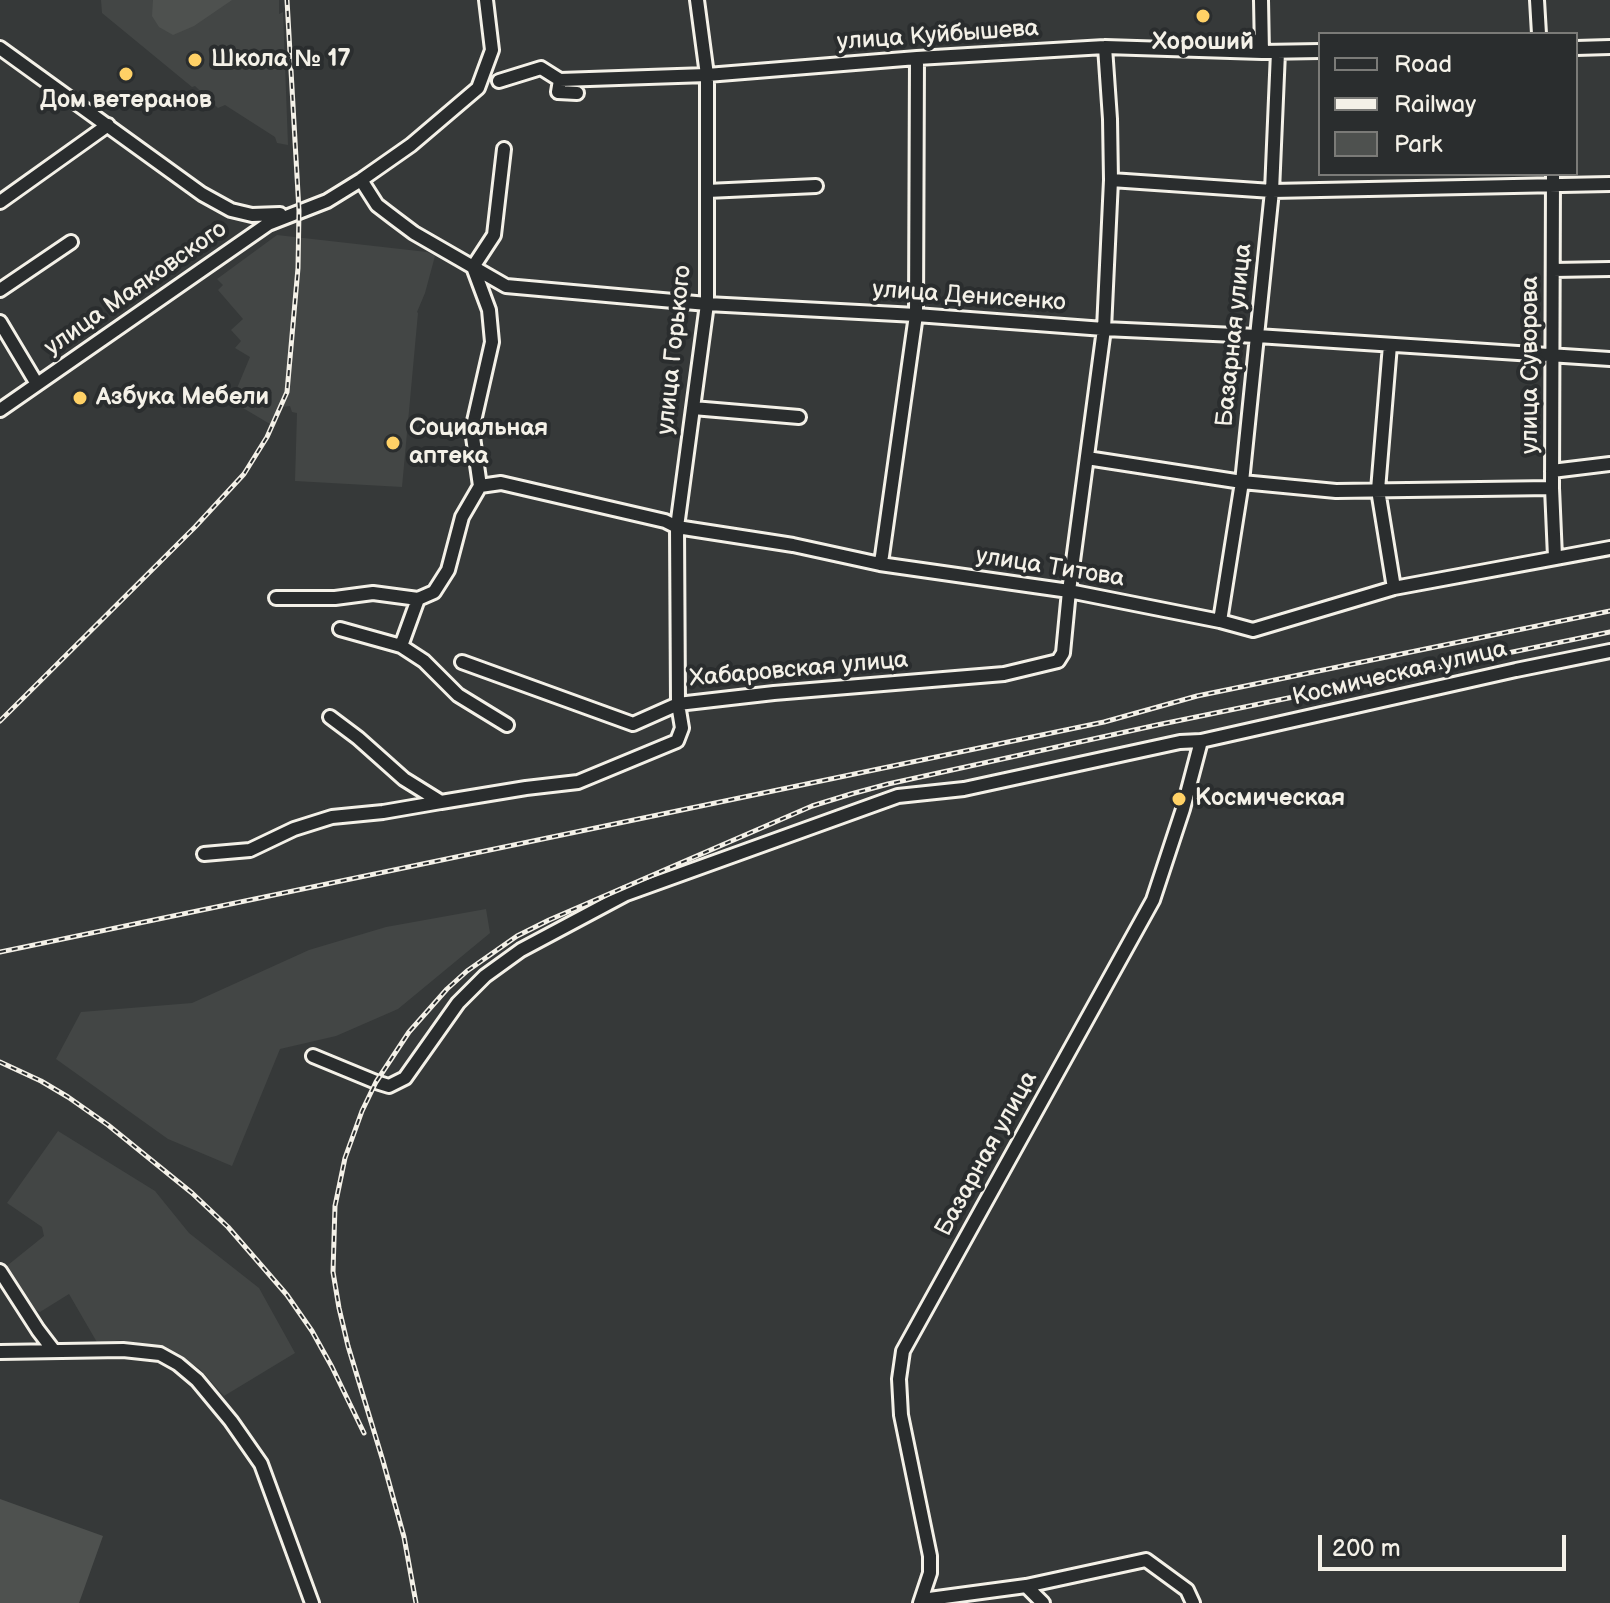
<!DOCTYPE html>
<meta charset="utf-8">
<style>
body{margin:0}
#map{position:relative;width:1610px;height:1603px;overflow:hidden;background:#363939;font-family:"Balsamiq Sans",sans-serif}
canvas{display:block}
.legend{position:absolute;left:1318px;top:32px;width:260px;height:144px;box-sizing:border-box;background:#2a2d2e;border:2px solid #7b7b78;margin:0;padding:10px 14px;list-style:none;font-size:24px;color:#f4f1e8}
.legend li{display:flex;align-items:center;gap:16px;height:40px}
.legend b{width:40px;border:2px solid #7b7b78}
.scale{position:absolute;left:1318px;top:1535px;width:248px;height:36px;box-sizing:border-box;border:4px solid #f4f1e8;border-top:0;padding-left:10px;font-size:24px;line-height:28px;white-space:nowrap;color:#f4f1e8;-webkit-text-stroke:6px #2a2d2e;paint-order:stroke}
</style>
<div id="map">
<canvas width="1610" height="1603"></canvas>
<ul class="legend">
<li><b style="height:10px;background:#2a2d2e"></b>Road</li>
<li><b style="height:10px;background:#f4f1e8"></b>Railway</li>
<li><b style="height:22px;background:#4e514f"></b>Park</li>
</ul>
<div class="scale">200 m</div>
</div>
<script>
const c = document.querySelector('canvas').getContext('2d');
c.lineJoin = 'round';
function paint(path, color) { c.fillStyle = color; c.fill(path, 'evenodd'); }
const shape = rows => new Path2D(rows.map(r => 'M' + r).join(''));
function stroke(path, color, width, dash) { c.strokeStyle = color; c.lineWidth = width; c.lineCap = dash ? 'butt' : 'round'; c.setLineDash(dash || []); c.stroke(path); }
function label(font, color, halo, rows, align = 'center') {
  c.font = font + ' "Balsamiq Sans",sans-serif'; c.lineWidth = 8; c.setLineDash([]); c.textBaseline = 'middle'; c.strokeStyle = halo; c.fillStyle = color; for (const [text, x, y, turn = 0] of rows) {
    c.save(); c.translate(x, y); c.rotate((+turn || 0) * Math.PI / 180); c.textAlign = isNaN(turn) ? turn : align; if (halo) c.strokeText(text, 0, 0); c.fillText(text, 0, 0); c.restore();
  }
}
const built = shape([
 [101,0,279,0,279,14,283,12,288,145,277,143,275,137,225,105,218,108,195,86,192,87,102,13],
 [277,235,427,252,435,256,425,293,417,312,418,313,402,487,295,481,297,413,292,412,290,406,282,407,275,427,243,408,246,403,240,400,241,397,235,393,250,357,235,348,241,341,231,330,243,319,218,290,223,285,217,279],
 [486,909,490,933,398,1009,336,1036,280,1049,232,1166,168,1139,56,1059,81,1012,192,1003,309,950,386,927],
 [58,1131,155,1191,189,1233,259,1288,295,1353,224,1396,199,1368,164,1350,120,1340,98,1344,69,1294,40,1312,30,1307,3,1269,44,1236,42,1227,7,1203]
]);
const green = shape([
 [153,0,232,0,194,26,173,35,159,27,152,16],
 [0,1499,103,1536,79,1603,0,1603]
]);
const minor = shape([
 [1261,0,1262,52],
 [1537,0,1539,34],
 [0,48,202,194,231,210,252,215,280,214],
 [1576,48,1610,47],
 [560,80,707,75,917,58,1105,47,1262,52,1320,51],
 [499,81,541,68,560,80,558,92,577,93],
 [1553,174,1552,488,1555,557],
 [361,180,377,205,394,218,414,233,506,286,707,304,916,315,1104,329,1257,336,1610,359],
 [1111,180,1272,191,1610,184],
 [707,191,816,186],
 [0,202,108,125],
 [1553,270,1610,269],
 [0,290,71,242],
 [0,322,37,384],
 [1390,345,1378,490,1394,588],
 [693,408,799,417],
 [0,410,268,224,327,201,361,180,411,145,478,88,492,50,486,0],
 [1087,458,1242,482,1336,491,1552,488],
 [1552,471,1610,464],
 [480,486,501,483,665,521,677,527,793,545,880,564,1069,591,1220,621,1253,630,1394,588,1610,548],
 [880,564,882,556,916,315,917,58],
 [276,598,335,598,373,593,418,599,434,592,448,570,462,517,480,486,472,430,492,342,489,310,473,267,494,235,504,149],
 [1220,621,1242,482,1257,336,1272,191,1278,52],
 [340,629,401,646,424,661,458,695,507,725],
 [401,646,418,599],
 [462,662,633,724,678,704,774,693,1004,674,1058,661,1063,653,1069,591,1104,329,1111,180,1110,119,1105,47],
 [330,717,358,738,404,779,441,802,526,788,578,782,677,741,682,728,678,704,677,527,707,304,707,75,697,0],
 [204,854,250,850,294,829,332,817,383,812,441,802],
 [313,1056,376,1082,389,1086,405,1078,458,1003,485,976,521,950,626,894,898,796,964,789,1180,742,1201,741,1516,670,1610,651],
 [0,1271,38,1330,54,1351],
 [0,1352,123,1350,160,1354,178,1364,197,1380,231,1421,261,1464,312,1603],
 [1026,1586,1043,1603],
 [922,1600,1026,1586,1146,1560,1187,1590,1193,1603],
 [920,1603,930,1573,930,1556,901,1415,899,1379,903,1351,1153,900,1183,809,1201,741]
]);
const rail = shape([
 [0,721,195,527,244,474,267,437,287,392,298,268,299,211,287,0],
 [0,952,1104,722,1197,696,1610,611],
 [0,1062,41,1081,68,1097,108,1125,192,1193,228,1227,287,1295,312,1331,332,1367,364,1433],
 [416,1603,404,1537,383,1461,348,1346,339,1308,333,1272,335,1206,345,1158,362,1111,376,1082,409,1032,447,989,467,971,517,936,549,920,812,806,851,794,888,784,1157,725,1610,632]
]);
const markers = [
 [1203,16,8,"#ffd166"],
 [195,60,8,"#ffd166"],
 [126,74,8,"#ffd166"],
 [80,398,8,"#ffd166"],
 [393,443,8,"#ffd166"],
 [1179,799,8,"#ffd166"]
];
const streetNames = [
 ["улица Куйбышева",938,36,-4],
 ["улица Маяковского",136,289,-35],
 ["улица Денисенко",969,297,4],
 ["Базарная улица",1235,335,-84],
 ["улица Горького",675,350,-84],
 ["улица Суворова",1531,365,-90],
 ["улица Титова",1050,568,9],
 ["Хабаровская улица",799,670,-5],
 ["Космическая улица",1400,674,-13],
 ["Базарная улица",987,1154,-61]
];
const poiNames = [
 ["Хороший",1203,43,"center"],
 ["Школа № 17",211,60],
 ["Дом ветеранов",126,101,"center"],
 ["Азбука Мебели",96,398],
 ["Социальная",409,429],
 ["аптека",409,457],
 ["Космическая",1195,799]
];
paint(built, '#434645');
paint(green, '#4e514f');
stroke(minor, '#f4f1e8', 18);
stroke(minor, '#2a2d2e', 12);
stroke(rail, '#f4f1e8', 5);
stroke(rail, '#2a2d2e', 2, [6]);
for (const [x, y, r, color] of markers) { const dot = new Path2D(); dot.arc(x, y, r, 0, 2 * Math.PI); c.fillStyle = color; c.fill(dot); stroke(dot, '#2a2d2e', 3); }
label('24px', '#f4f1e8', '#2a2d2e', streetNames);
label('bold 24px', '#f4f1e8', '#2a2d2e', poiNames, 'left');
</script>
